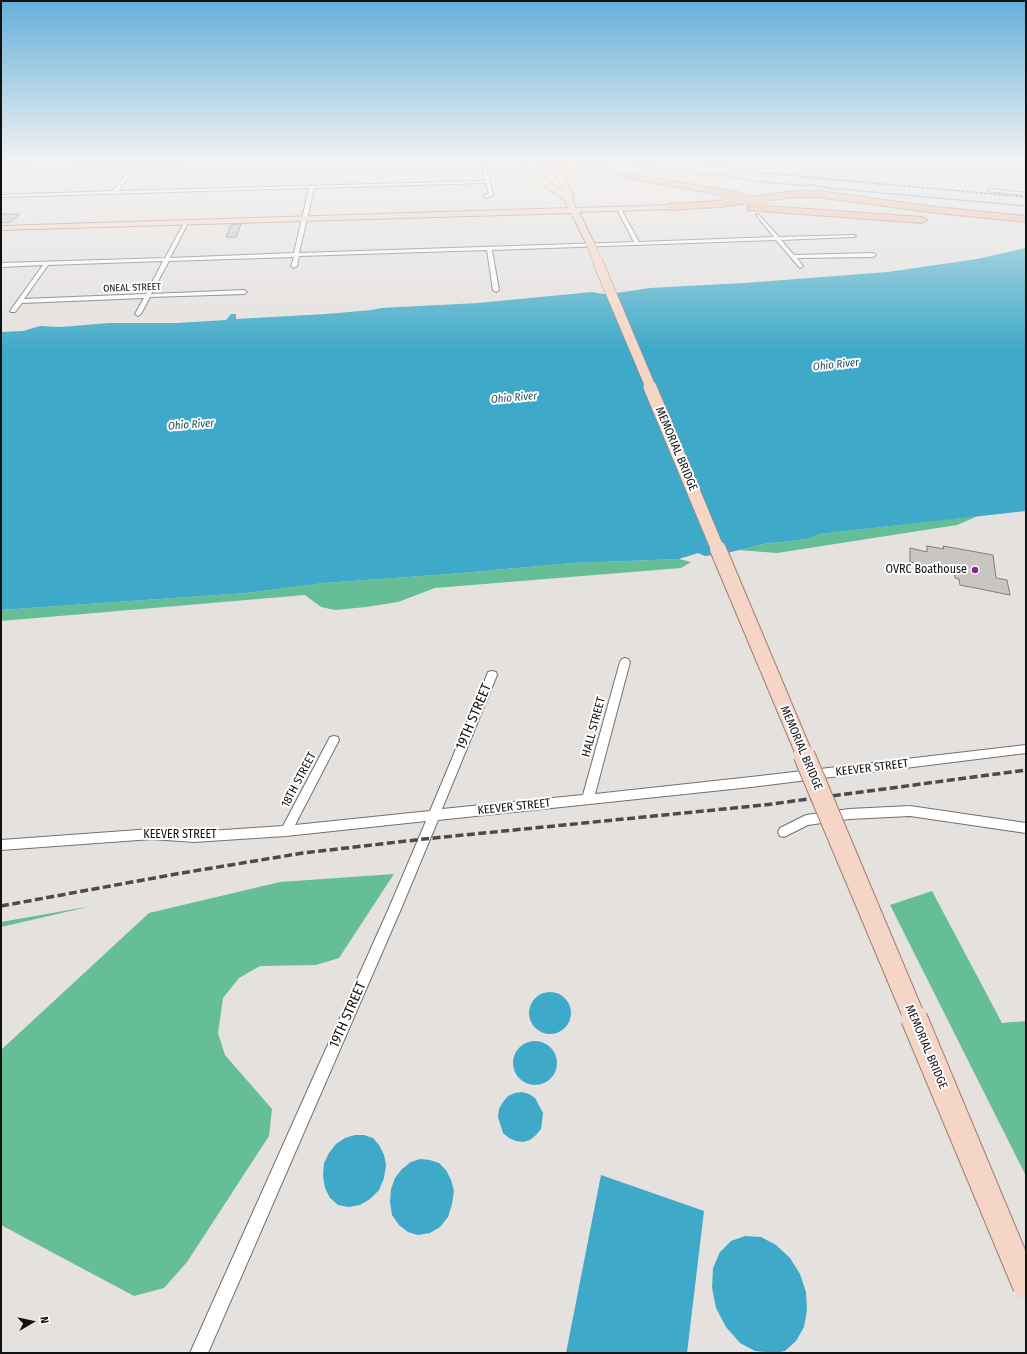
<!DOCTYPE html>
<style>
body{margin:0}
#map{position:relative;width:1027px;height:1354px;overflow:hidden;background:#e4e1df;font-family:"Fira Sans Condensed",sans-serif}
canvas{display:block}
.frame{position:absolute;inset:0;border:2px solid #131212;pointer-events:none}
.north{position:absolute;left:12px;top:1302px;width:40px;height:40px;-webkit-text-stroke:3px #fff;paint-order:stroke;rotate:81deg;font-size:11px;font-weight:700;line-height:16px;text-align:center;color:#131212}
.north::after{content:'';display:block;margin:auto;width:14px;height:18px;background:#131212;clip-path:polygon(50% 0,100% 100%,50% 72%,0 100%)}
</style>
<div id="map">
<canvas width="1027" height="1354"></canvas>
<div class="frame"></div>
<div class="north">N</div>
</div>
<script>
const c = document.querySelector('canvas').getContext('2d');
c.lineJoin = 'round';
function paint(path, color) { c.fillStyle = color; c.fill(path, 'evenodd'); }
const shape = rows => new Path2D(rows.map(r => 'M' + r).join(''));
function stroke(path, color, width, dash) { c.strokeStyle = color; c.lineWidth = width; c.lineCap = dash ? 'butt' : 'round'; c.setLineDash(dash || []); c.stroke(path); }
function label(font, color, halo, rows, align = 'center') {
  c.font = font + ' "Fira Sans Condensed",sans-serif'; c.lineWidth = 4; c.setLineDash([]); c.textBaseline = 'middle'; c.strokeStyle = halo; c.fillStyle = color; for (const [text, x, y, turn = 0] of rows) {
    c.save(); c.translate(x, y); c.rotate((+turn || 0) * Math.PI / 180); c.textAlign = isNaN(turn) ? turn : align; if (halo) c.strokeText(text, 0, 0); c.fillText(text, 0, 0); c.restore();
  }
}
const forest = shape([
 [978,516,957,525,777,553,738,550,763,544,808,539,819,534],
 [679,559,691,562,681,568,435,588,398,602,366,607,335,610,321,607,305,595,1,621,1,610,246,593,324,583,450,574,573,563],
 [394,874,339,958,316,965,260,966,239,978,223,998,218,1033,225,1055,272,1109,269,1136,187,1262,164,1288,134,1296,1,1225,1,1050,149,913,280,882],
 [932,891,1002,1023,1026,1021,1026,1176,890,905],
 [92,906,1,927,1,922]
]);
const water = shape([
 [1026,248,1026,511,819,534,808,539,763,544,727,553,705,556,698,553,679,559,573,563,450,574,324,583,246,593,1,610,1,330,2,330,2,332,23,331,40,326,61,327,109,323,177,323,226,320,231,314,236,314,236,319,326,314,372,310,381,308,478,303,592,292,603,294,617,293,650,288,744,283,888,272,977,259],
 '529 1013a21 21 0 1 1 42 0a21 21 0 1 1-42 0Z',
 '513 1063a22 22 0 1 1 44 0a22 22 0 1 1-44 0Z',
 [522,1092,529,1094,535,1098,543,1113,541,1129,536,1135,530,1140,523,1142,516,1141,509,1138,503,1133,498,1117,499,1109,503,1102,508,1096,515,1093],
 [355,1135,364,1135,373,1138,379,1145,384,1155,386,1165,384,1178,379,1190,370,1199,360,1205,349,1207,338,1205,330,1198,325,1188,323,1176,324,1163,329,1153,336,1144,345,1138],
 [420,1159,430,1160,439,1163,446,1170,451,1180,454,1191,452,1204,448,1217,440,1227,430,1233,418,1235,408,1232,399,1225,392,1215,390,1202,391,1189,395,1178,402,1169,411,1162],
 [601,1175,704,1211,687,1353,566,1353],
 [745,1236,761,1237,776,1245,790,1258,800,1274,806,1292,807,1310,804,1327,796,1341,785,1351,775,1353,755,1351,740,1343,726,1327,716,1308,712,1288,713,1268,720,1252,731,1241]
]);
const stream = shape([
 [626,161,638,165,657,164,663,169,689,171,700,174,721,174,751,181,809,186,809,184,828,188,1026,206]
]);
const building = shape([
 [1,214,20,214,11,222,1,223,1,214],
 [241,224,236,237,226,237,231,225,241,224],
 [927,546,944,549,943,546,993,555,996,578,1007,580,1010,595,960,585,959,579,955,578,954,571,910,562,910,548,927,552,927,546]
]);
const street = shape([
 [136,161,138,161,138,163,248,161,136,166,118,191,485,181,481,161,485,161,493,195,485,198,483,196,489,194,486,183,314,188,299,253,634,242,617,209,619,208,621,209,639,242,774,237,756,215,758,214,779,237,854,235,856,236,854,237,781,240,794,255,873,253,876,255,873,257,797,258,803,266,800,268,776,240,492,250,499,290,496,292,493,290,487,250,299,256,297,266,294,268,291,266,294,257,169,261,151,294,244,290,247,292,244,294,150,297,141,314,138,316,135,314,144,298,22,303,15,312,11,312,10,311,43,265,1,267,1,263,165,258,184,223,186,222,188,223,170,258,294,253,309,188,1,197,1,195,113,191,132,166,1,170,1,168,134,163,136,161],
 [163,261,146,294,24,299,48,265,163,261],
 [990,189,1026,193,1026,195,988,191,990,189],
 [625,658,628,659,630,662,595,794,751,777,1026,745,1026,753,751,787,438,820,401,909,208,1353,190,1353,389,908,426,821,286,836,194,842,152,839,1,850,1,840,152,829,194,832,283,826,330,737,334,736,338,737,339,740,295,825,430,811,487,675,488,672,492,671,496,672,497,675,442,809,583,795,620,662,622,659,625,658],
 [910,806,1026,823,1026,833,910,816,849,819,808,825,784,837,780,836,778,832,780,828,806,815,849,809,910,806]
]);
const primary = shape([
 [515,161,522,161,536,172,564,192,551,161,558,161,574,197,572,199,576,208,670,205,674,207,670,209,579,212,594,243,590,246,586,243,571,213,1,230,1,226,568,208,565,200,530,176,515,161]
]);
const highway = shape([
 [573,161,586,161,628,174,738,192,742,195,738,198,627,178,573,161],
 [794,191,818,191,936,207,1026,216,1026,222,936,213,818,197,794,197,720,207,670,210,666,207,670,204,720,201,794,191],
 [751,205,922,217,927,220,922,223,748,210,747,208,751,205]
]);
const railFar1 = shape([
 [689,161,751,172,1026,197]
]);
const rail = shape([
 [1,906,176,874,303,853,424,839,764,805,1026,770]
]);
const primaryBridgeFar5 = shape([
 [590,243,598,261]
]);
const primaryBridgeFar4 = shape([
 [597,260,651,388]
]);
const primaryBridgeFar3 = shape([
 [650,387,718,550]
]);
const primaryBridgeFar2 = shape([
 [718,549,805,756]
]);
const primaryBridgeFar1 = shape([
 [804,755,915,1019]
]);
const primaryBridge = shape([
 [914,1018,1026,1286]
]);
const highwayBridge = shape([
 [540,161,554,168,579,175],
 [723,197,765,202]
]);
const markers = [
 [975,570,4,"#872892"]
];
const farStreetnames = [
 ["ONEAL STREET",132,288,-2]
];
const farWaternames = [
 ["Ohio River",836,365,-6],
 ["Ohio River",514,398,-5],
 ["Ohio River",191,425,-4]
];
const streetNames = [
 ["MEMORIAL BRIDGE",676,449,67],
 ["HALL STREET",594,727,-75],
 ["MEMORIAL BRIDGE",801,748,67],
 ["KEEVER STREET",872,768,-7],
 ["18TH STREET",299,780,-62],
 ["KEEVER STREET",514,807,-6],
 ["KEEVER STREET",180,835],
 ["MEMORIAL BRIDGE",926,1047,67]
];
const poiNames = [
 ["OVRC Boathouse",967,570]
];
const nearStreetnames = [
 ["19TH STREET",474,717,-67],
 ["19TH STREET",348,1015,-66]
];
paint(forest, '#65be95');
paint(water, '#3ea9c8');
stroke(stream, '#3ea9c8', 1.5);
paint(building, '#c8c5c3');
stroke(building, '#807d7b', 1);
stroke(street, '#74716f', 2);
stroke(primary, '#a17f6e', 2);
stroke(highway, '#a17f6e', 2);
paint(street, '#fff');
paint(primary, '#f5d5c6');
paint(highway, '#eeb9a0');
stroke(railFar1, '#4c4b4a', 1.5, [3, 1.5]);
stroke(rail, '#4c4b4a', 3.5, [8, 3.5]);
stroke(primaryBridgeFar5, '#a17f6e', 9, []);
stroke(primaryBridgeFar4, '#a17f6e', 11, []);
stroke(primaryBridgeFar3, '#a17f6e', 14, []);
stroke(primaryBridgeFar2, '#a17f6e', 18, []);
stroke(primaryBridgeFar1, '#a17f6e', 23, []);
stroke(primaryBridge, '#a17f6e', 28, []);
stroke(highwayBridge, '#a17f6e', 10, []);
stroke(primaryBridgeFar5, '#f5d5c6', 8);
stroke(primaryBridgeFar4, '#f5d5c6', 10);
stroke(primaryBridgeFar3, '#f5d5c6', 13);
stroke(primaryBridgeFar2, '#f5d5c6', 16);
stroke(primaryBridgeFar1, '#f5d5c6', 21);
stroke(primaryBridge, '#f5d5c6', 26);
stroke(highwayBridge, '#eeb9a0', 9);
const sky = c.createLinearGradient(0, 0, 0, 351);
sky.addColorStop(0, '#64b0db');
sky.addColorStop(0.46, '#f3f2f1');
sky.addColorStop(1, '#f3f2f100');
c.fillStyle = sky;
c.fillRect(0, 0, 1027, 351);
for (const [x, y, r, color] of markers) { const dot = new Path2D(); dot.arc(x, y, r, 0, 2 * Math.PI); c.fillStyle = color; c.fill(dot); stroke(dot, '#fff', 1.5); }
label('10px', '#131212', '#fff', farStreetnames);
label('italic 11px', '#1e4b59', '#fff', farWaternames);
label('12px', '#131212', '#fff', streetNames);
label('12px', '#131212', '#fff', poiNames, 'right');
label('14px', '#131212', '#fff', nearStreetnames);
</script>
